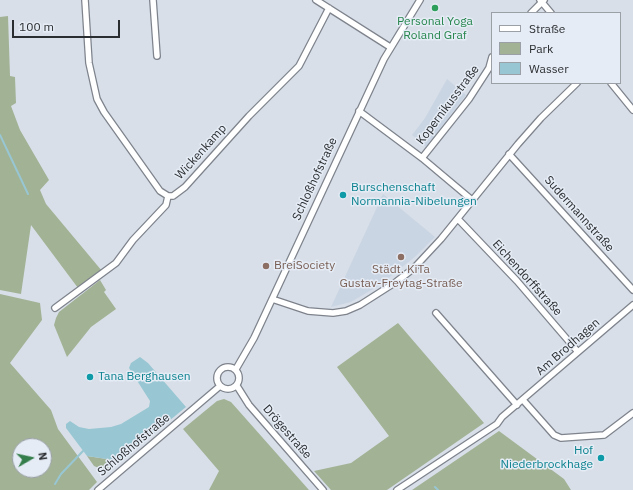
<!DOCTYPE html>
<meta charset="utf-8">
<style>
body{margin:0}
#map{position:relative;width:633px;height:490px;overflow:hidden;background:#d8dfe8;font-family:"IBM Plex Sans",sans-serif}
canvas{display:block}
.legend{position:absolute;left:491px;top:12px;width:130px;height:72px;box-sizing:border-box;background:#e5ecf5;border:1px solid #9ba0a7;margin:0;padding:5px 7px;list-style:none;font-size:12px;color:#2b2e31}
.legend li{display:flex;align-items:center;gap:8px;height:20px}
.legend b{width:20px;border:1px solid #9ba0a7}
.north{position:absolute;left:12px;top:438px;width:40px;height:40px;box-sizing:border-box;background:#e5ecf5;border:1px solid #9ba0a7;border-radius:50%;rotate:81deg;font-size:11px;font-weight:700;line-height:16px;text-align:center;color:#2b2e31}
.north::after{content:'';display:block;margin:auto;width:14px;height:18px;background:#347e4b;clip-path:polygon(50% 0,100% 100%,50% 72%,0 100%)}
.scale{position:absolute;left:12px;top:20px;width:108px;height:18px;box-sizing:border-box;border:2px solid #2b2e31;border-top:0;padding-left:5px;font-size:12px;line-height:14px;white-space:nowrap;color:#2b2e31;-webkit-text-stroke:3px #e5ecf5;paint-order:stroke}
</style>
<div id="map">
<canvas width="633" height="490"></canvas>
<ul class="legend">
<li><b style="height:5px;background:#fff"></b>Straße</li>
<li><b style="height:11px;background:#a2b295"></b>Park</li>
<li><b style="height:11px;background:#98c7d3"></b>Wasser</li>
</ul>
<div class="north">N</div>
<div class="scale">100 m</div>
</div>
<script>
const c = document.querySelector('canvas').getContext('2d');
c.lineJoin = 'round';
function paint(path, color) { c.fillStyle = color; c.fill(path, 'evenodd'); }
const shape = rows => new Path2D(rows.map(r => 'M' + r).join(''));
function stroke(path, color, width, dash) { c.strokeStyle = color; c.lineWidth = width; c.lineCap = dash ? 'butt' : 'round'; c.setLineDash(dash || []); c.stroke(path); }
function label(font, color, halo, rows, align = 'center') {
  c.font = font + ' "IBM Plex Sans",sans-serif'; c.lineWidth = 3; c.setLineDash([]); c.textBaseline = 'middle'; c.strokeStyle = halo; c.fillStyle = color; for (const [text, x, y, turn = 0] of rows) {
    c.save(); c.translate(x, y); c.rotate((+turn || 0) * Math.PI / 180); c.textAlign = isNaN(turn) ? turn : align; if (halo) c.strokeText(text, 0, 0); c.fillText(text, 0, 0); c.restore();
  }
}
const built = shape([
 [447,79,466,95,426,147,412,135,425,118],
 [383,194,435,237,416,256,380,285,351,302,331,307]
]);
const green = shape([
 [8,16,10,76,15,77,16,103,11,106,20,130,49,180,40,190,46,204,102,271,78,288,31,225,21,294,0,290,0,17],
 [100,280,106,290,104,292,116,309,91,327,67,357,54,325,56,318,59,312],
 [0,294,40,303,42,320,10,363,51,410,58,429,97,482,89,490,0,490],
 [20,446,44,446,44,470,20,470],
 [398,323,484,423,387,490,331,490,314,471,351,463,389,436,337,367],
 [224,399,231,402,309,490,209,490,219,471,183,429,217,401],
 [499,431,564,479,571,490,412,490],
 [87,456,120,461,108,472,94,466]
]);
const water = shape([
 [140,357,148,363,186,407,120,461,87,456,66,428,66,424,70,421,79,427,89,429,111,427,121,424,149,407,150,401,129,368,131,363]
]);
const stream = shape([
 [0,135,28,194],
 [55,484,61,474,83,451],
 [435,487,438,490]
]);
const minor = shape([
 [85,0,89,63,97,99,104,112,160,191,168,196,173,196,185,187,249,116,299,66,329,8],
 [153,0,157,56],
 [316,0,390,47],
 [540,0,551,13],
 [531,13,544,0],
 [611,83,633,110],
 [359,111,422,158,472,200],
 [509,154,633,290],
 [422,158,469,99,489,68,492,57],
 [458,219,517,281,578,352],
 [272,299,308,311,333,313,346,311,360,305,396,282,414,268,441,239,518,144,541,118,577,83],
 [55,308,116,263,133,240,166,205,168,196],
 [436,313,517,405],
 '217 378a11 11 0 1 1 22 0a11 11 0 1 1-22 0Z',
 [236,369,254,338,384,59,420,0],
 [237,386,249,405,323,490],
 [523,400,554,435,561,438,604,435,633,413],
 [98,490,220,386],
 [397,490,497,424,502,417,633,305]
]);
const markers = [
 [435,8,4,"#2e9e5b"],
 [343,195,4,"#0f9aa8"],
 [401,257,4,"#8d6e63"],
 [266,266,4,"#8d6e63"],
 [90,377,4,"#0f9aa8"],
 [601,458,4,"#0f9aa8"]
];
const leisureNames = [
 ["Personal Yoga",435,22],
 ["Roland Graf",435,36]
];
const streetNames = [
 ["Kopernikusstraße",448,105,-53],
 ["Wickenkamp",201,152,-48],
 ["Schloßhofstraße",315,179,-65],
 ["Sudermannstraße",579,214,48],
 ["Eichendorffstraße",527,278,48],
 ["Am Brodhagen",568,347,-41],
 ["Drögestraße",287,432,49],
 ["Schloßhofstraße",134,445,-40]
];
const cultureNames = [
 ["Burschenschaft",351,188],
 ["Normannia-Nibelungen",351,202],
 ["Tana Berghausen",98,377],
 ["Hof",593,451,"right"],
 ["Niederbrockhage",593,465,"right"]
];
const educationNames = [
 ["BreiSociety",274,266],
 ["Städt. KiTa",401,270,"center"],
 ["Gustav-Freytag-Straße",401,284,"center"]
];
paint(built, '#cad5e4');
paint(green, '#a2b295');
paint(water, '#98c7d3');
stroke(stream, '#98c7d3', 2);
stroke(minor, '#7e838c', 8);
stroke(minor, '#fff', 5.5);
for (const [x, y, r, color] of markers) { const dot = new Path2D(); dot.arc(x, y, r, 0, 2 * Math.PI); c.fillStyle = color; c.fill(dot); stroke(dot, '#e5ecf5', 1.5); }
label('12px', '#27864d', '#e5ecf5', leisureNames);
label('12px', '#2b2e31', '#e5ecf5', streetNames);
label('12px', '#0d838f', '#e5ecf5', cultureNames, 'left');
label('12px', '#785e54', '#e5ecf5', educationNames, 'left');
</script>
